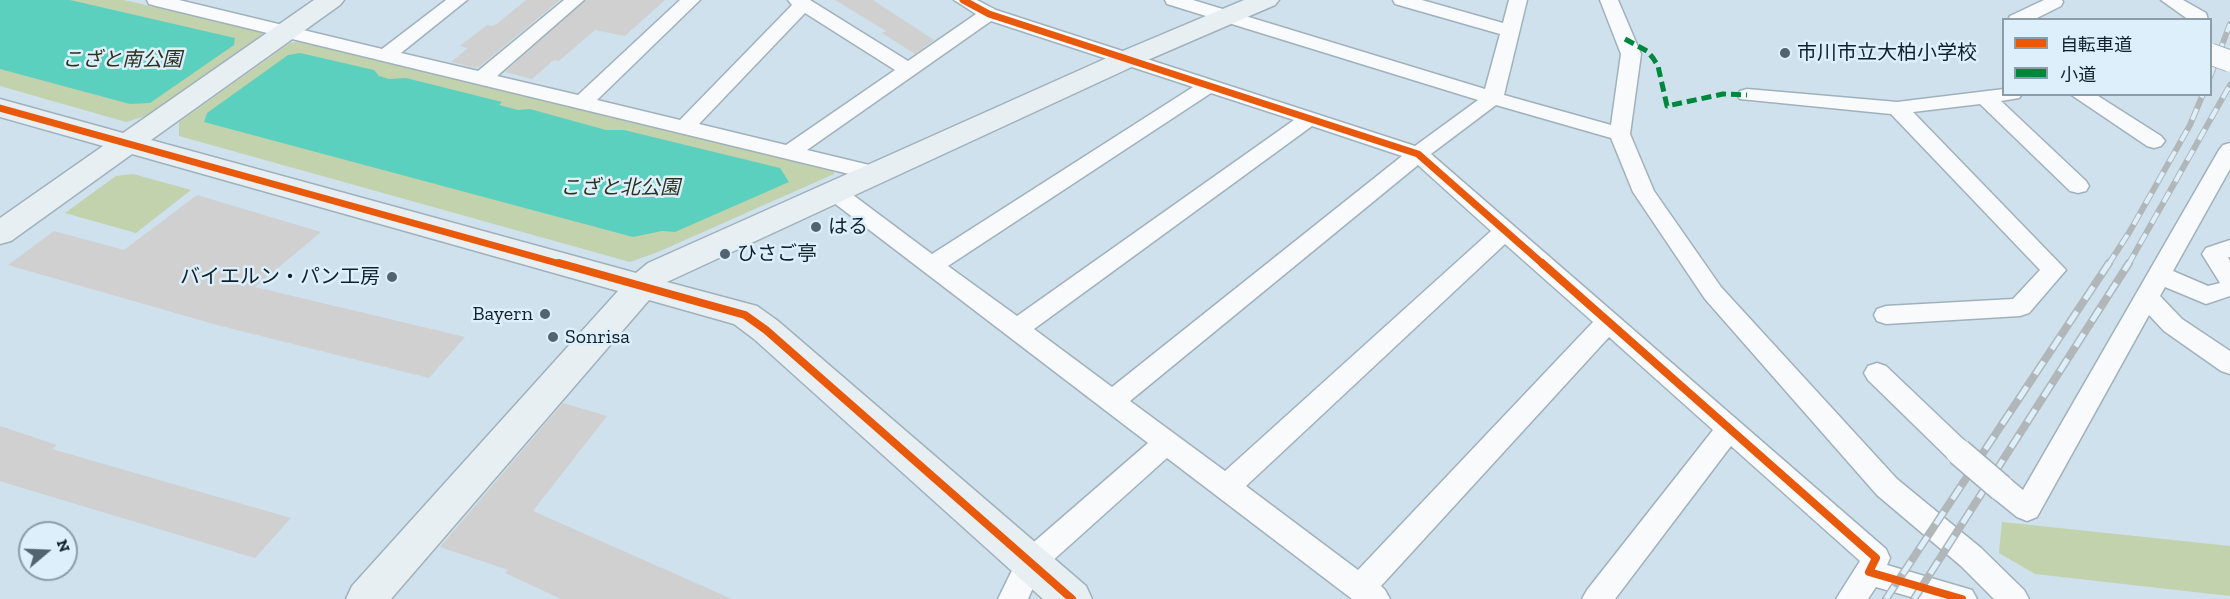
<!DOCTYPE html>
<meta charset="utf-8">
<style>
body{margin:0}
#map{position:relative;width:2230px;height:599px;overflow:hidden;background:#cee1ed;font-family:"Zilla Slab","Noto Sans JP",serif}
canvas{display:block}
.legend{position:absolute;left:2002px;top:18px;width:210px;height:78px;box-sizing:border-box;background:#ddeffa;border:2px solid #8b9da7;margin:0;padding:8px 10px;list-style:none;font-size:18px;color:#10212b}
.legend li{display:flex;align-items:center;gap:12px;height:30px}
.legend b{width:30px;border:2px solid #8b9da7}
.north{position:absolute;left:18px;top:521px;width:60px;height:60px;box-sizing:border-box;background:#ddeffa;border:2px solid #8b9da7;border-radius:50%;rotate:71deg;font-size:16px;font-weight:700;line-height:24px;text-align:center;color:#10212b}
.north::after{content:'';display:block;margin:auto;width:21px;height:27px;background:#52646f;clip-path:polygon(50% 0,100% 100%,50% 72%,0 100%)}
</style>
<div id="map">
<canvas width="2230" height="599"></canvas>
<ul class="legend">
<li><b style="height:8px;background:#e8590c"></b>自転車道</li>
<li><b style="height:8px;background:#00873e"></b>小道</li>
</ul>
<div class="north">N</div>
</div>
<script>
const c = document.querySelector('canvas').getContext('2d');
c.lineJoin = 'round';
function paint(path, color) { c.fillStyle = color; c.fill(path, 'evenodd'); }
const shape = rows => new Path2D(rows.map(r => 'M' + r).join(''));
function stroke(path, color, width, dash) { c.strokeStyle = color; c.lineWidth = width; c.lineCap = dash ? 'butt' : 'round'; c.setLineDash(dash || []); c.stroke(path); }
function label(font, color, halo, rows, align = 'center') {
  c.font = font + ' "Zilla Slab","Noto Sans JP",serif'; c.lineWidth = 5; c.setLineDash([]); c.textBaseline = 'middle'; c.strokeStyle = halo; c.fillStyle = color; for (const [text, x, y, turn = 0] of rows) {
    c.save(); c.translate(x, y); c.rotate((+turn || 0) * Math.PI / 180); c.textAlign = isNaN(turn) ? turn : align; if (halo) c.strokeText(text, 0, 0); c.fillText(text, 0, 0); c.restore();
  }
}
const green = shape([
 [0,0,124,0,262,32,262,37,152,114,126,122,0,86],
 [300,41,834,170,834,174,658,252,630,262,179,136,179,122,290,43],
 [133,174,191,190,136,233,65,213,116,176],
 [2002,522,2230,546,2230,596,2035,574,1999,553]
]);
const water = shape([
 [0,0,70,0,235,38,234,45,150,103,130,104,0,69],
 [300,53,374,70,379,76,389,79,406,78,502,102,499,105,518,110,530,109,606,130,624,130,780,168,789,182,675,232,662,231,633,237,204,122,207,113,288,55]
]);
const building = shape([
 [526,0,560,0,480,66,475,68,451,62,468,48,460,46,487,25,493,26,499,22],
 [586,0,665,0,625,36,595,30,559,61,554,60,532,79,505,72],
 [835,0,873,0,934,40,915,54,882,33,886,31],
 [197,195,321,232,255,287,465,337,429,378,217,325,8,265,54,231,124,250],
 [563,403,607,416,533,511,732,599,561,599,505,573,508,570,440,547],
 [0,426,57,445,52,449,291,518,255,558,6,483,0,481]
]);
const street = shape([
 [147,0,179,0,382,49,446,0,467,0,401,53,478,71,564,0,584,0,497,76,578,95,680,0,700,0,597,100,680,120,792,5,788,0,810,0,908,61,976,14,954,0,977,0,996,10,1415,146,1478,100,1167,4,1165,0,1193,0,1485,89,1500,34,1395,4,1393,0,1422,0,1503,23,1509,0,1527,0,1504,95,1611,125,1621,54,1600,0,1618,0,1641,54,1630,134,1654,191,1721,287,1897,479,1981,548,2024,590,2029,599,1994,599,1961,566,1877,495,1705,299,1633,192,1611,138,1496,105,1431,154,1886,549,1890,558,1887,565,1972,590,1977,599,1918,599,1876,587,1868,599,1836,599,1860,561,1731,446,1615,599,1582,599,1587,590,1713,430,1609,337,1381,586,1385,590,1390,599,1352,599,1167,458,1040,572,1028,599,998,599,1020,554,1148,443,825,196,822,191,825,186,833,184,841,186,932,254,1193,87,991,21,807,150,882,168,885,173,882,178,874,180,156,6,149,4,147,0],
 [805,13,895,70,786,145,699,124,805,13],
 [1211,93,1294,120,1017,316,948,266,1211,93],
 [1312,126,1402,156,1112,387,1034,329,1312,126],
 [1418,165,1491,231,1225,471,1130,401,1418,165],
 [1505,244,1593,322,1358,570,1246,486,1505,244],
 [2044,0,2062,0,2063,2,2061,6,2033,20,2008,20,2010,16,2044,0],
 [2161,0,2183,0,2206,13,2208,20,2189,20,2161,0],
 [1747,89,1897,102,2004,89,2004,94,2022,94,2019,98,2001,101,2086,181,2089,186,2086,191,2078,193,2070,191,1980,104,1913,112,2066,270,2029,313,2020,316,1886,324,1877,321,1874,315,1877,309,1886,306,2013,299,2040,270,1891,114,1740,99,1737,95,1740,91,1747,89],
 [2070,94,2095,94,2161,136,2165,141,2161,146,2154,148,2147,146,2070,94],
 [2230,143,2230,169,2173,271,2208,286,2220,283,2202,254,2206,248,2230,240,2230,257,2228,257,2230,261,2230,296,2206,304,2165,287,2160,296,2182,319,2230,351,2230,374,2221,371,2164,331,2149,315,2037,517,2027,521,2017,517,1991,496,1987,488,1991,480,2001,477,2011,480,2023,490,2219,150,2223,145,2230,143],
 [1877,363,1886,366,1968,444,1972,452,1968,460,1959,463,1950,460,1868,380,1864,373,1868,366,1877,363]
]);
const secondary = shape([
 [314,0,344,0,340,5,151,140,636,273,648,263,1118,53,1244,0,1279,0,1275,5,1136,65,667,282,757,306,778,321,1086,586,1092,599,1043,599,754,339,734,324,649,300,391,599,346,599,352,586,618,291,132,154,11,241,0,244,0,218,103,146,0,117,0,99,123,133,314,0]
]);
const railFar1 = shape([
 [2210,77,2230,24],
 [2108,265,2130,231,2190,125,2203,94],
 [2128,265,2230,85]
]);
const rail = shape([
 [1886,599,2109,263],
 [1914,599,2129,263]
]);
const streetBridgeFar1 = shape([
 [2210,54,2230,61]
]);
const streetBridge = shape([
 [1959,452,2001,488]
]);
const quiet = shape([
 [1625,39,1647,51,1653,58,1658,66,1667,106,1723,94,1747,95]
]);
const cyclewayFar1 = shape([
 [963,0,989,14,1418,154,1544,265],
 [0,108,564,265]
]);
const cycleway = shape([
 [559,263,745,315,766,330,1072,599],
 [1542,263,1876,558,1869,572,1962,599]
]);
const markers = [
 [1785,53,6,"#52646f"],
 [816,227,6,"#52646f"],
 [725,254,6,"#52646f"],
 [392,277,6,"#52646f"],
 [545,314,6,"#52646f"],
 [553,337,6,"#52646f"]
];
const poiNames = [
 ["市川市立大柏小学校",1797,53],
 ["はる",828,227],
 ["ひさご亭",737,254],
 ["バイエルン・パン工房",380,277,"right"],
 ["Bayern",533,314,"right"],
 ["Sonrisa",565,337]
];
const parkNames = [
 ["こざと南公園",122,60],
 ["こざと北公園",620,188]
];
paint(green, '#c2d2ad');
paint(water, '#5cd0be');
paint(building, '#d0d0d0');
stroke(street, '#a0b1bc', 3);
stroke(secondary, '#a0b1bc', 3);
paint(street, '#f8fafc');
paint(secondary, '#e8eff2');
stroke(railFar1, '#b1b6b9', 6);
stroke(rail, '#b1b6b9', 8);
stroke(railFar1, '#ddeffa', 4, [12]);
stroke(rail, '#ddeffa', 5, [15]);
stroke(streetBridgeFar1, '#a0b1bc', 23, []);
stroke(streetBridge, '#a0b1bc', 29, []);
stroke(streetBridgeFar1, '#f8fafc', 21);
stroke(streetBridge, '#f8fafc', 26);
stroke(quiet, '#00873e', 5, [10, 5]);
stroke(cyclewayFar1, '#e8590c', 7);
stroke(cycleway, '#e8590c', 8);
for (const [x, y, r, color] of markers) { const dot = new Path2D(); dot.arc(x, y, r, 0, 2 * Math.PI); c.fillStyle = color; c.fill(dot); stroke(dot, '#ddeffa', 2); }
label('20px', '#10212b', '#ddeffa', poiNames, 'left');
label('italic 20px', '#2e321a', '#ddeffa', parkNames);
</script>
